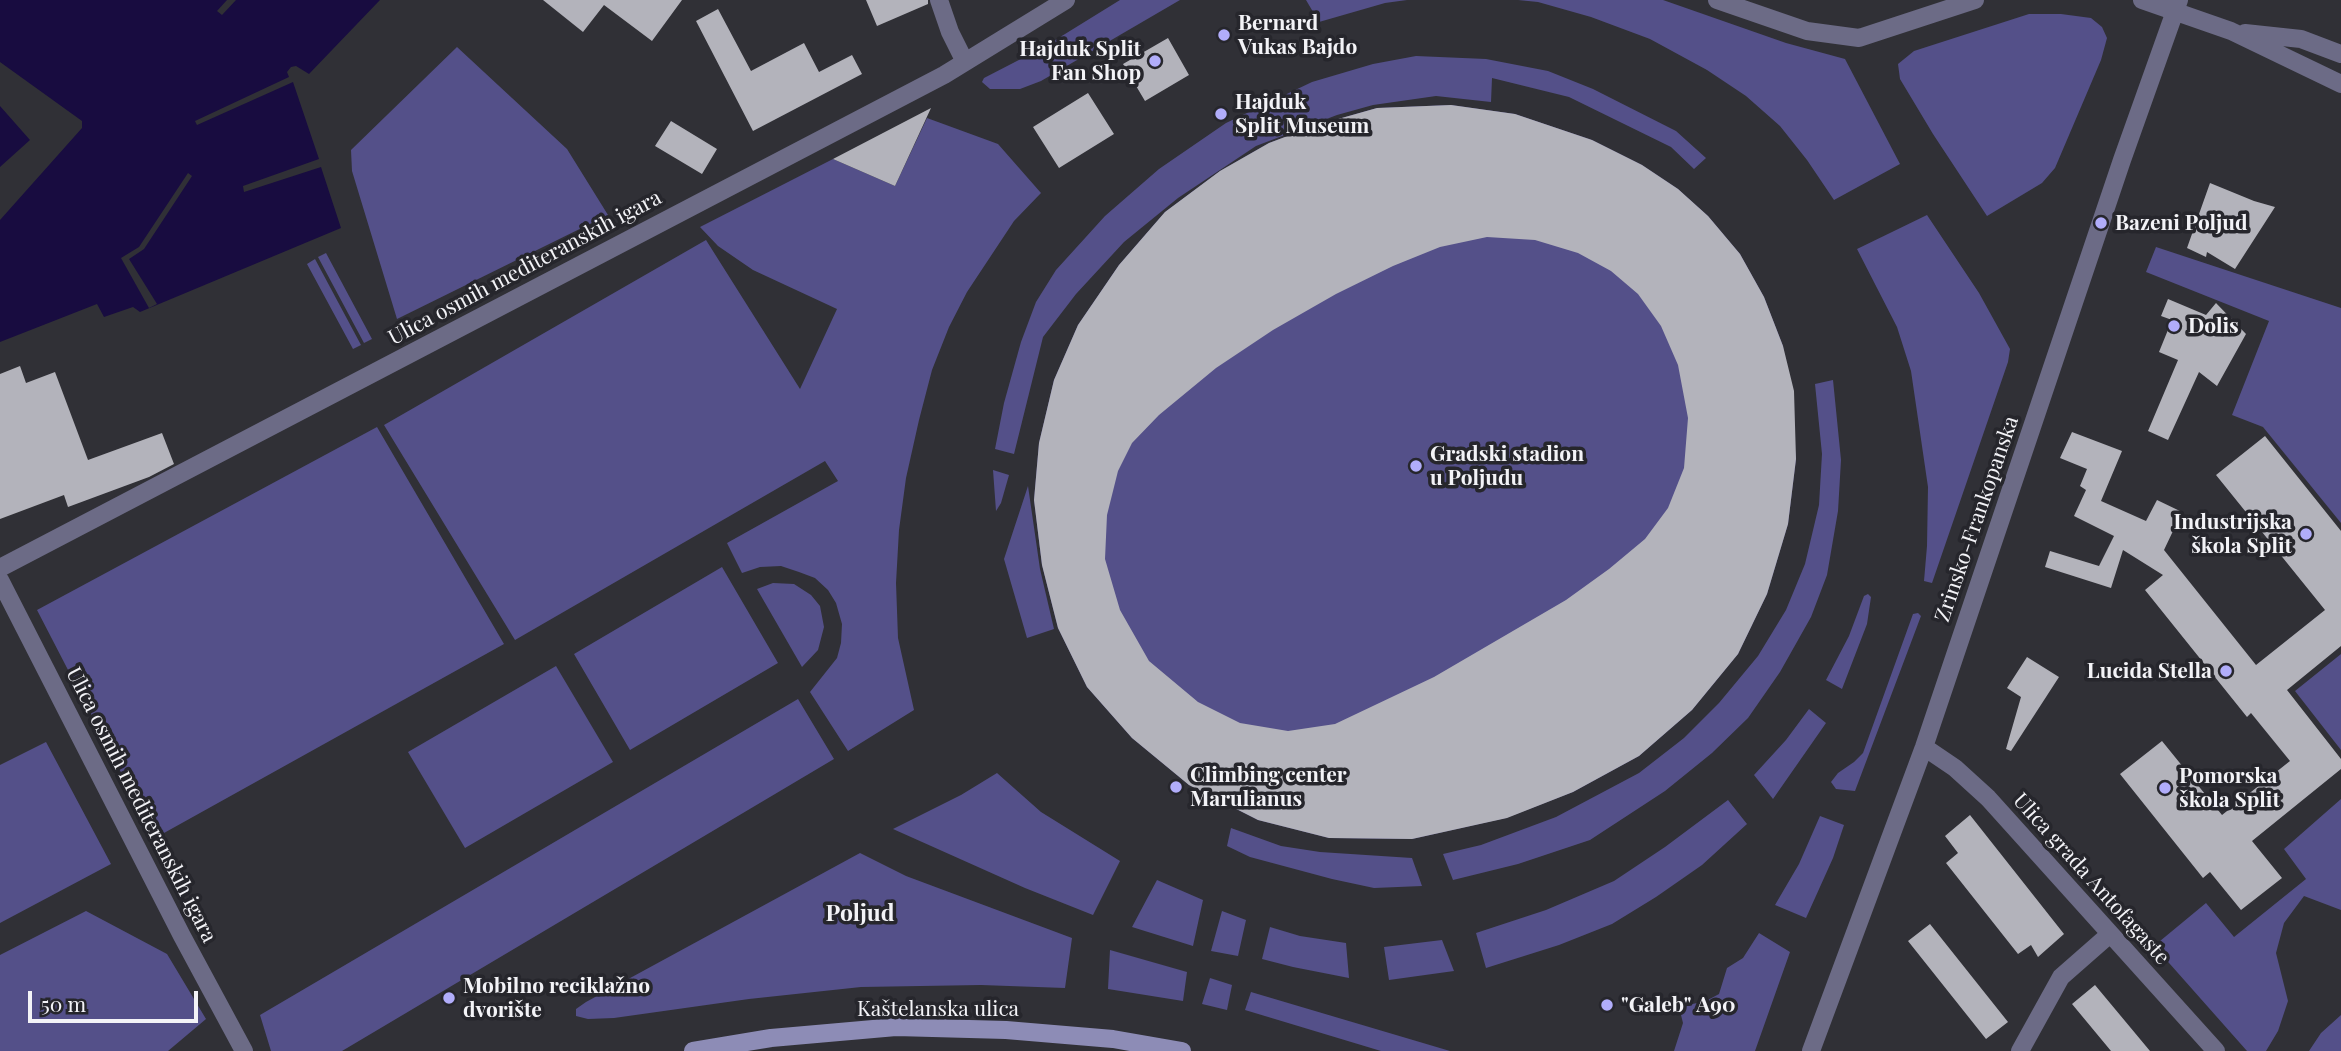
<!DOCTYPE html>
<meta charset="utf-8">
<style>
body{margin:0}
#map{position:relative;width:2341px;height:1051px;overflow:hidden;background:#303036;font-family:"Playfair Display",serif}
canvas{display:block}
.scale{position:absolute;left:28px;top:991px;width:170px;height:32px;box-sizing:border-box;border:4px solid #f3f3f7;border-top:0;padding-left:9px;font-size:21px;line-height:24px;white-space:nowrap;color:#f3f3f7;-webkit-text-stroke:5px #26262c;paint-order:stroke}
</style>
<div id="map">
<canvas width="2341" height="1051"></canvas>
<div class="scale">50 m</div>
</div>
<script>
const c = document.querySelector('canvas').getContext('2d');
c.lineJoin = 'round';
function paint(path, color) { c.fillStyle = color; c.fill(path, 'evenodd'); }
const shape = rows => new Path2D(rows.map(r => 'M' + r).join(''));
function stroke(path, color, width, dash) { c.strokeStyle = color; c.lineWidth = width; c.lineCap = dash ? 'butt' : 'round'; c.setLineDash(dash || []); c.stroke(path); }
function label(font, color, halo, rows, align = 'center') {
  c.font = font + ' "Playfair Display",serif'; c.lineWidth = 7; c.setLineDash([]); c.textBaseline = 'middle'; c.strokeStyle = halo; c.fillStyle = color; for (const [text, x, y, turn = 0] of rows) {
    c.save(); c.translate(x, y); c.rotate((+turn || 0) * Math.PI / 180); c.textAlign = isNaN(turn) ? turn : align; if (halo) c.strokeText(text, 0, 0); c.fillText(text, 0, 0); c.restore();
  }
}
const green = shape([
 [1120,0,1180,0,1041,81,1020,89,990,89,982,82,984,78,1044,47],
 [1306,0,1407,0,1385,3,1319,22],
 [1518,0,1663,0,1786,43,1845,59,1900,164,1834,200,1807,160,1780,126,1746,96,1707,70,1650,39,1591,17,1538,2],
 [2029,14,2061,14,2091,18,2102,27,2107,38,2101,60,2055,168,2042,183,1987,216,1933,134,1900,79,1898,64,1914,51],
 [457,47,567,149,608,215,397,319,352,171,351,150],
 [1416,56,1486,59,1548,71,1593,89,1676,131,1706,158,1694,169,1671,147,1569,97,1492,78,1491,102,1436,96,1373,105,1337,115,1256,146,1178,198,1124,242,1076,294,1043,337,1014,454,995,449,1004,403,1021,342,1036,302,1056,270,1105,216,1159,169,1226,123,1312,82,1373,64],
 [1451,105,1515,114,1592,140,1642,165,1678,189,1708,216,1740,254,1764,297,1783,346,1796,459,1788,524,1767,594,1738,654,1692,710,1639,756,1573,792,1506,818,1412,839,1329,838,1258,820,1189,785,1132,738,1087,687,1058,628,1042,565,1034,500,1039,443,1054,380,1078,325,1119,265,1165,212,1220,171,1269,143,1317,125,1377,108],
 [927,118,998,144,1041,193,1014,221,967,292,949,327,932,370,919,420,906,478,899,530,896,583,898,638,914,710,848,751,810,692,837,658,841,643,842,624,836,603,828,590,815,578,799,572,781,566,760,567,742,573,727,543,838,481,825,461,515,640,384,425,706,240,800,389,837,309,753,270,718,246,700,227,833,159,895,186],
 [1927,215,1979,293,2010,349,2008,362,1932,583,1924,581,1927,546,1928,487,1911,371,1897,327,1857,249],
 [2156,247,2341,308,2341,523,2263,427,2232,415,2269,321,2146,272],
 [326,253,372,339,364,343,318,257],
 [315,259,361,345,353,349,307,264],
 [1833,380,1841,460,1838,511,1827,575,1811,617,1780,672,1748,718,1712,753,1665,791,1590,840,1518,864,1453,880,1443,854,1481,845,1556,817,1639,773,1684,738,1719,703,1758,656,1786,610,1805,564,1819,505,1822,454,1815,384],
 [377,427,504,644,155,838,37,610],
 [993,470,1009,475,1001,503,996,511],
 [1028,486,1040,569,1054,629,1027,638,1004,559],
 [722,567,778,663,630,750,574,654],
 [773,583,794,584,811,595,820,606,824,627,818,650,802,667,757,589],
 [1868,594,1871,597,1867,624,1842,689,1826,680,1849,636,1864,596],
 [1918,613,1921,616,1855,791,1836,789,1831,782,1838,773,1854,762,1863,753,1913,614],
 [2341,654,2341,750,2295,691],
 [556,666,613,762,465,848,408,752],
 [798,699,834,759,342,1051,271,1051,260,1015],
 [1809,709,1826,723,1773,799,1754,775,1786,740],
 [46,742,111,864,0,923,0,765],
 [997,773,1041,812,1120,861,1093,915,1025,888,893,829,961,795],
 [2341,799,2341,910,2304,896,2284,923,2276,953,2288,1001,2278,1031,2266,1051,2247,1051,2154,946,2206,903,2234,937,2306,879,2284,849],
 [1728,800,1747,824,1702,865,1656,897,1612,924,1559,945,1486,968,1476,933,1546,910,1614,881,1665,847],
 [1820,816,1844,825,1833,858,1806,918,1775,905,1799,864],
 [1231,828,1281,846,1320,852,1412,858,1422,886,1374,888,1332,879,1250,857,1227,846],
 [860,853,906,876,1072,938,1065,988,981,985,861,987,749,999,614,1018,588,1019,576,1016,576,1009,586,1002],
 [1157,880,1203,900,1193,946,1132,927],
 [86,911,167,954,206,1019,168,1051,0,1051,0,955],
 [1222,911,1246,920,1238,956,1211,951],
 [1270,927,1300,936,1346,943,1349,978,1293,967,1262,959],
 [1759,933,1790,952,1755,1051,1674,1051,1683,1023,1679,1007,1706,1001,1719,994,1727,968,1743,958],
 [1442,940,1454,971,1389,980,1384,947],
 [1110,950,1187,972,1183,1001,1108,989],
 [1210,978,1232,985,1227,1010,1202,1004],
 [1251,992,1450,1051,1381,1051,1245,1010],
 [2341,1015,2341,1051,2309,1051,2321,1033]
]);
const water = shape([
 [0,0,227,0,217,11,222,15,236,0,380,0,309,74,296,66,291,67,287,72,289,77,195,121,197,125,293,82,319,159,243,186,244,192,321,167,341,228,140,312,133,307,104,317,97,304,0,342,0,220,82,128,82,121,0,62],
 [0,106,30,140,0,167]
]);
const pier = shape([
 [188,173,192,176,144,249,129,259,157,304,149,308,121,258,139,247]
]);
const building = shape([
 [543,0,682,0,652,41,604,5,583,32],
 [866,0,928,0,928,4,877,26],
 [718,9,751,71,804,43,819,72,852,55,862,74,753,131,696,21],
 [1168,38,1189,75,1145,101,1123,64],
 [1088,93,1114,134,1059,168,1033,127],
 [1451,105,1515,114,1592,140,1642,165,1678,189,1708,216,1740,254,1764,297,1783,346,1794,391,1796,459,1788,524,1767,594,1738,654,1692,710,1639,756,1573,792,1507,818,1412,839,1329,838,1258,820,1189,785,1132,738,1087,687,1058,628,1042,565,1034,500,1039,443,1054,380,1078,325,1119,265,1165,212,1220,171,1269,143,1317,125,1377,108],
 [1487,237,1535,240,1578,253,1611,271,1638,294,1661,326,1678,365,1688,418,1684,468,1668,508,1645,539,1609,569,1566,600,1434,677,1335,724,1288,731,1240,723,1198,702,1149,661,1120,610,1105,559,1107,515,1118,471,1132,443,1159,415,1216,368,1273,330,1336,294,1393,266,1440,247],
 [931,108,895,186,833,159],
 [671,121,717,149,702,174,655,146],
 [2210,183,2254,201,2275,207,2235,269,2207,252,2206,257,2187,248],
 [2168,299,2206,315,2216,303,2246,334,2217,386,2199,372,2168,440,2148,431,2178,360,2159,352,2172,320,2161,316],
 [20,366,26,383,55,372,88,460,162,433,174,464,149,477,68,507,64,495,0,519,0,374],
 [2072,432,2122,451,2101,501,2146,521,2157,500,2182,512,2164,550,2256,665,2325,610,2216,475,2265,436,2341,531,2341,646,2287,690,2341,759,2341,769,2252,841,2282,878,2241,910,2210,872,2203,878,2120,774,2162,741,2222,815,2290,761,2251,713,2247,717,2145,590,2163,575,2123,550,2111,588,2045,567,2050,551,2099,566,2114,536,2074,516,2086,490,2080,486,2087,469,2060,458],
 [2027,657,2059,677,2011,751,2006,749,2021,697,2007,688],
 [1970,815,2064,934,2038,957,2031,945,2018,954,1946,863,1958,853,1945,836],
 [1930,924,2008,1022,1986,1039,1908,941],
 [2095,985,2150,1051,2111,1051,2072,1004]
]);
const street = shape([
 [939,0,950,32,965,62],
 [1717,0,1807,31,1859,38,1975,0],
 [2142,0,2231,31,2341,84],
 [2245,33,2301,39,2341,54],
 [0,568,944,75,1066,0],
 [0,580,182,936,244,1051],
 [1924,747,1955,768,1988,798,2216,1051],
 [1811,1051,1924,747,2122,160,2179,0],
 [2020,1051,2061,977,2110,934]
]);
const secondary = shape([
 [693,1051,771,1038,896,1027,1006,1030,1113,1039,1182,1051]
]);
const markers = [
 [1224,35,7,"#b1adfa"],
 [1155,61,7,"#b1adfa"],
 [1221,114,7,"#b1adfa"],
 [2101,223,7,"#b1adfa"],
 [2174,326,7,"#b1adfa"],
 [1416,466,7,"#b1adfa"],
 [2306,534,7,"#b1adfa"],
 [2226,671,7,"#b1adfa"],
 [1176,787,7,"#b1adfa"],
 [2165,788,7,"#b1adfa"],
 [449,998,7,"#b1adfa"],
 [1607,1005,7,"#b1adfa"]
];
const poiNames = [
 ["Bernard",1238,23],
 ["Vukas Bajdo",1238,47],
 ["Hajduk Split",1141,49,"right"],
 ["Fan Shop",1141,73,"right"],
 ["Hajduk",1235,102],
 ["Split Museum",1235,126],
 ["Bazeni Poljud",2115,223],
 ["Dolis",2188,326],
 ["Gradski stadion",1430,454],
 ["u Poljudu",1430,478],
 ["Industrijska",2292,522,"right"],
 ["škola Split",2292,546,"right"],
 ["Lucida Stella",2212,671,"right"],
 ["Climbing center",1190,775],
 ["Marulianus",1190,799],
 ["Pomorska",2179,776],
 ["škola Split",2179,800],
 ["Mobilno reciklažno",463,986],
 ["dvorište",463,1010],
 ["\"Galeb\" A90",1621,1005]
];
const streetNames = [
 ["Ulica osmih mediteranskih igara",525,268,-28],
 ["Zrinsko-Frankopanska",1977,519,-71],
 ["Ulica osmih mediteranskih igara",141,805,63],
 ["Ulica grada Antofagaste",2091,879,48],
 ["Kaštelanska ulica",938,1009]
];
const neighbourhoodNames = [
 ["Poljud",860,914]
];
paint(green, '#545089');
paint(water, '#180c40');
paint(pier, '#303036');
paint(building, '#b3b3bb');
stroke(street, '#6c6b86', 18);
stroke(secondary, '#8d8cb6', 18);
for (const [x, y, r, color] of markers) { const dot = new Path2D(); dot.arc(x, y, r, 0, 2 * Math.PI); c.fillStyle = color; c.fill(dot); stroke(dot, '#26262c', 2.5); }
label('bold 21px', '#f3f3f7', '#26262c', poiNames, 'left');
label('21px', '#f3f3f7', '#26262c', streetNames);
label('bold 23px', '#f3f3f7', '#26262c', neighbourhoodNames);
</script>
